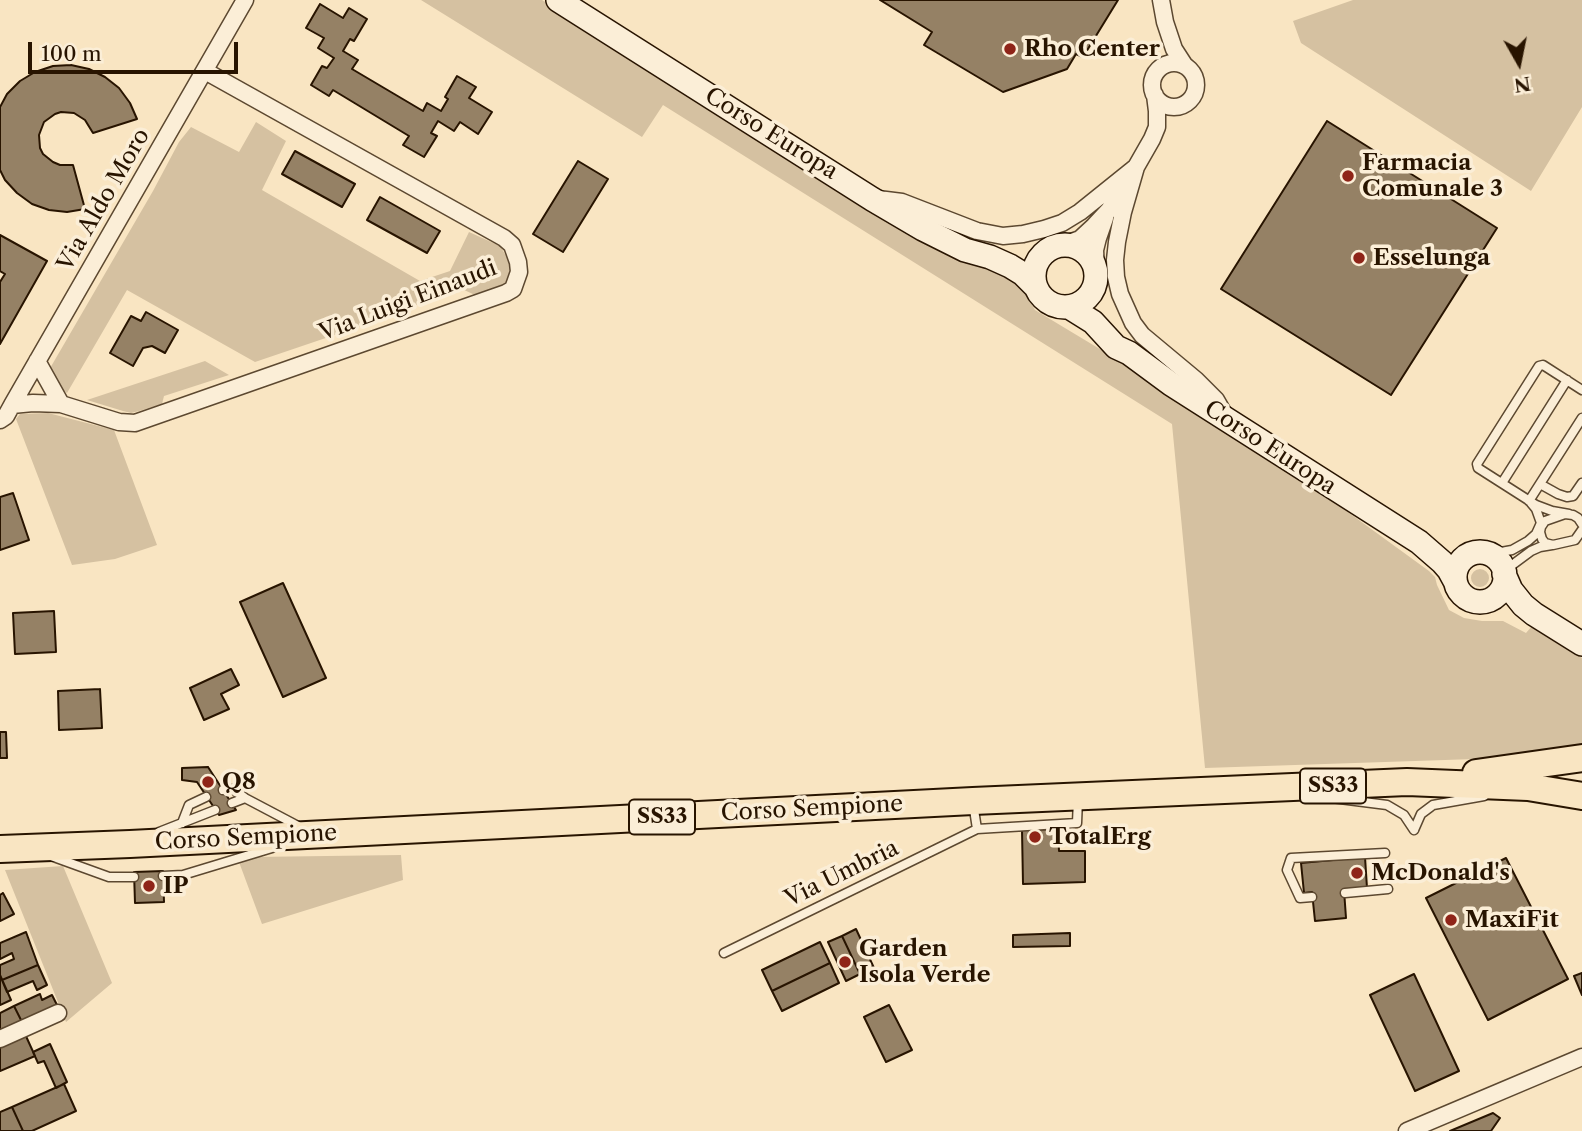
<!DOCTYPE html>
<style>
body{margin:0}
#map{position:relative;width:1582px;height:1131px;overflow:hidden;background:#f9e5c2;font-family:"Libre Caslon Text",serif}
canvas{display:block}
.north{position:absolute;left:1484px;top:28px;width:70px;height:70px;-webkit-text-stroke:5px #fbeed7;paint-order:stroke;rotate:171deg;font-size:19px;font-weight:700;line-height:28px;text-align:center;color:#281400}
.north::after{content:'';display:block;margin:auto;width:24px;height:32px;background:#281400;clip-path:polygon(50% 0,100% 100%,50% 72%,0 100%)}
.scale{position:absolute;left:28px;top:42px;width:210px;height:32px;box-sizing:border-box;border:4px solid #281400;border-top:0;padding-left:9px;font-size:21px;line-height:24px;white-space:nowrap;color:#281400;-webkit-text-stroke:5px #fbeed7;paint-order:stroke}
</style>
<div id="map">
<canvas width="1582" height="1131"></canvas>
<div class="north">N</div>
<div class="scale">100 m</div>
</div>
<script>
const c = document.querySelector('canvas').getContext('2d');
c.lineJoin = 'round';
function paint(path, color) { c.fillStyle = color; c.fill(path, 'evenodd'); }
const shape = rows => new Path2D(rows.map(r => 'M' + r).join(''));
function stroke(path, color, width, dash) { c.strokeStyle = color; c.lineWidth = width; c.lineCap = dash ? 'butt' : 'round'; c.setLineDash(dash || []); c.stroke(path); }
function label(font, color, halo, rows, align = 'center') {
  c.font = font + ' "Libre Caslon Text",serif'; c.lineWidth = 7; c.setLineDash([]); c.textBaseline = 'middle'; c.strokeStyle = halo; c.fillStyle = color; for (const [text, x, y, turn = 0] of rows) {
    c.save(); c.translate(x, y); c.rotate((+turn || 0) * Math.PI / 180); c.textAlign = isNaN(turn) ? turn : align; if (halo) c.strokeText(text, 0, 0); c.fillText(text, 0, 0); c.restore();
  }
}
const green = shape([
 [421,0,542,0,916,235,979,266,1006,273,1023,289,1035,310,1143,375,1312,486,1429,571,1435,577,1437,585,1449,610,1464,618,1482,621,1503,621,1526,633,1532,626,1561,642,1582,658,1582,753,1565,756,1205,768,1172,424,663,105,642,137],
 [1353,0,1582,0,1582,107,1531,191,1301,43,1293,21],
 [256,122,286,141,262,190,420,281,450,271,469,232,500,246,508,259,512,271,508,285,477,296,460,288,367,324,255,362,127,290,67,393,59,387,49,370,153,191,179,142,191,127,239,152],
 [205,361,229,375,164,396,162,404,139,411,131,413,123,411,87,400],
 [48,413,114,430,157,545,115,559,72,565,16,419,20,414],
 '1471 578a9 9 0 1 1 18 0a9 9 0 1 1-18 0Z',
 [401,855,403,880,262,924,239,862,253,857],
 [63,866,112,983,66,1022,5,870]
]);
const building = shape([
 [880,0,1118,0,1083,57,1076,54,1067,69,1003,92,924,45,932,32,880,0],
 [320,4,343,18,349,8,367,19,354,41,350,39,343,51,358,60,352,69,423,111,427,103,441,111,448,99,445,97,457,76,476,87,469,98,492,112,478,134,460,122,454,131,438,121,431,133,437,136,424,157,403,145,409,136,333,90,329,96,311,85,322,66,327,68,334,58,318,48,324,38,306,28,320,4],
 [71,65,89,69,105,77,119,88,130,103,137,119,93,133,85,120,74,113,61,112,55,114,44,122,39,135,40,148,43,154,53,162,60,165,73,165,85,209,67,212,49,210,32,204,17,193,5,180,0,170,0,107,7,94,20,81,35,72,53,66,71,65],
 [1327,121,1497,228,1391,395,1221,289,1327,121],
 [295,151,355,184,342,207,282,174,295,151],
 [578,161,608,179,563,252,533,234,578,161],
 [380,197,440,231,427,253,367,220,380,197],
 [0,235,47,261,0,344,0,282,5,274,0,271,0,235],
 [146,312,178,330,165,353,152,346,143,348,133,366,110,353,131,316,141,321,146,312],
 [13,493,29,540,0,550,0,497,13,493],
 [283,583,326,678,283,697,240,602,283,583],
 [54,611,56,652,15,654,13,613,54,611],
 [231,669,239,685,221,694,229,709,204,720,190,688,231,669],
 [100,689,102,728,59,730,58,691,100,689],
 [0,732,6,732,7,758,0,758,0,732],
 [208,767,236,810,219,815,197,782,182,780,182,768,208,767],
 [1058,829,1059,851,1085,851,1085,882,1023,884,1022,830,1058,829],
 [1365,857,1367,888,1344,890,1346,918,1315,921,1312,892,1304,893,1301,863,1365,857],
 [1506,858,1568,979,1488,1020,1426,898,1506,858],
 [163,871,164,902,135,903,134,872,163,871],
 [3,893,14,914,0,921,0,895,3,893],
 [856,929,874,968,860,974,842,936,856,929],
 [26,932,38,965,2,980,0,975,0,965,14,959,12,953,0,959,0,943,26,932],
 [1070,933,1070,946,1013,947,1013,935,1070,933],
 [842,936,860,974,846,981,828,942,842,936],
 [820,942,830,963,772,991,762,970,820,942],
 [830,963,839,983,782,1011,772,991,830,963],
 [38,965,47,985,37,990,33,981,7,992,2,980,38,965],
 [1582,973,1582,995,1574,976,1582,973],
 [1414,974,1459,1071,1415,1091,1370,995,1414,974],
 [0,975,11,1000,0,1005,0,975],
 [40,994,42,1000,52,995,57,1005,22,1022,14,1006,40,994],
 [889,1005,912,1050,886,1062,864,1017,889,1005],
 [14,1006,22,1022,0,1032,0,1013,14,1006],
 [25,1034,35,1056,0,1071,0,1045,25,1034],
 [50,1044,67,1082,56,1088,44,1061,38,1063,33,1052,50,1044],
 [64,1084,76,1111,32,1131,23,1131,12,1107,64,1084],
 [12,1107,23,1131,0,1131,0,1112,12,1107],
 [1493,1113,1500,1118,1491,1131,1450,1131,1493,1113]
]);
const lane = shape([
 [1502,483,1567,380],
 [1540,484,1558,494,1567,497,1573,496,1582,483],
 [1529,501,1582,418],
 [1569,514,1552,511,1536,505,1478,468,1477,464,1539,366,1543,365,1582,390],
 [1582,524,1578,518,1573,515,1565,514,1545,521,1541,527,1540,532,1542,539,1545,543,1553,545,1575,540,1582,530],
 [1485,553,1501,552,1512,550,1528,541,1536,534,1541,523,1536,509,1531,503],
 [1504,571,1531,551,1540,547,1552,545],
 [223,790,233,789,245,798],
 [1324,797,1387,805,1404,815,1414,830],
 [232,803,245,798,300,827],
 [973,803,977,829],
 [182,823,189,805,206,797],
 [1414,830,1421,814,1433,805,1484,796],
 [159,832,215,810],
 [51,856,109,877,134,877],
 [163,876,183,875,272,848],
 [1345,893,1388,889],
 [1312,897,1300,898,1287,870,1291,858,1385,853],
 [724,953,977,829,1077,823,1078,799]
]);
const street = shape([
 [1161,0,1165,22,1174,49,1185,66],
 '1152 85a22 22 0 1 1 44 0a22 22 0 1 1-44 0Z',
 [1136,167,1123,212,1117,242,1115,260,1116,277,1120,294,1133,323,1142,335,1196,380,1216,400,1224,414],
 [878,199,902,202,977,231,1003,236,1023,234,1044,229,1062,223,1080,212,1136,167],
 [1063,245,1080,239,1094,226,1109,210,1136,167,1152,139,1157,127,1157,111,1155,95],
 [1096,270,1095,250,1098,238,1105,218],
 [37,361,61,404],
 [12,405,33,403,61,404,119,422,135,423,506,293,513,289,519,272,518,262,512,245,504,238,205,71],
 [0,420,6,416,12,405,245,0],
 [0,1039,58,1013],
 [1407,1131,1582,1057]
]);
const secondary = shape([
 [558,0,872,199,923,229,965,250,990,257,1010,266,1023,274,1036,287],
 '1034 276a31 31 0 1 1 62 0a31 31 0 1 1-62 0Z',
 [1069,307,1093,322,1116,347,1129,353,1171,384,1419,542,1442,562,1449,570,1455,581],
 '1455 577a25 25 0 1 1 50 0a25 25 0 1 1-50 0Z',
 [1504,574,1511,590,1523,605,1534,614,1582,644]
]);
const primary = shape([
 [1476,773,1582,758],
 [0,849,130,844,973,801,1407,782,1528,787,1582,796]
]);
const markers = [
 [1010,49,7,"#8f2418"],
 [1348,176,7,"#8f2418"],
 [1359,258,7,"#8f2418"],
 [208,782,7,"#8f2418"],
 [1035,837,7,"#8f2418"],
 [1357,873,7,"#8f2418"],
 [149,886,7,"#8f2418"],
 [1451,920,7,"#8f2418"],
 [845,962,7,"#8f2418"]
];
const shields = [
 [1333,786,66],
 [662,817,66]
];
const shieldNames = [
 ["SS33",1333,786],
 ["SS33",662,817]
];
const poiNames = [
 ["Rho Center",1024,49],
 ["Farmacia",1362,163],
 ["Comunale 3",1362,189],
 ["Esselunga",1373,258],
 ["Q8",222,782],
 ["TotalErg",1049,837],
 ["McDonald's",1371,873],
 ["IP",163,886],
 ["MaxiFit",1465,920],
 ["Garden",859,949],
 ["Isola Verde",859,975]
];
const streetNames = [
 ["Corso Europa",771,134,32],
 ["Via Aldo Moro",104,200,-60],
 ["Via Luigi Einaudi",408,301,-21],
 ["Corso Europa",1270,448,33],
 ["Corso Sempione",812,809,-3],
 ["Corso Sempione",246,838,-3],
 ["Via Umbria",842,874,-26]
];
paint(green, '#d5c1a1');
paint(building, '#958165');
stroke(building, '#281400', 2);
stroke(lane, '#5c4830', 11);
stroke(street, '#5c4830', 19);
stroke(secondary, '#281400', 26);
stroke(primary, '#281400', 30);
stroke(lane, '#fbeed7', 8);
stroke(street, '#fbeed7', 16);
stroke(secondary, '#fbeed7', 23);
stroke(primary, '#f9e5c2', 26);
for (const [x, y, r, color] of markers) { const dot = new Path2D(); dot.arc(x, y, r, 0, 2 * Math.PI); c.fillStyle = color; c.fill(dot); stroke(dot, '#fbeed7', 2.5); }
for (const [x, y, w] of shields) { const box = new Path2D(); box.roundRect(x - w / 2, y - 17.5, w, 35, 5); c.fillStyle = '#fbeed7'; c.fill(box); stroke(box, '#281400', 2); }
label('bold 21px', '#281400', null, shieldNames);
label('bold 23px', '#281400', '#fbeed7', poiNames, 'left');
label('23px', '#281400', '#fbeed7', streetNames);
</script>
